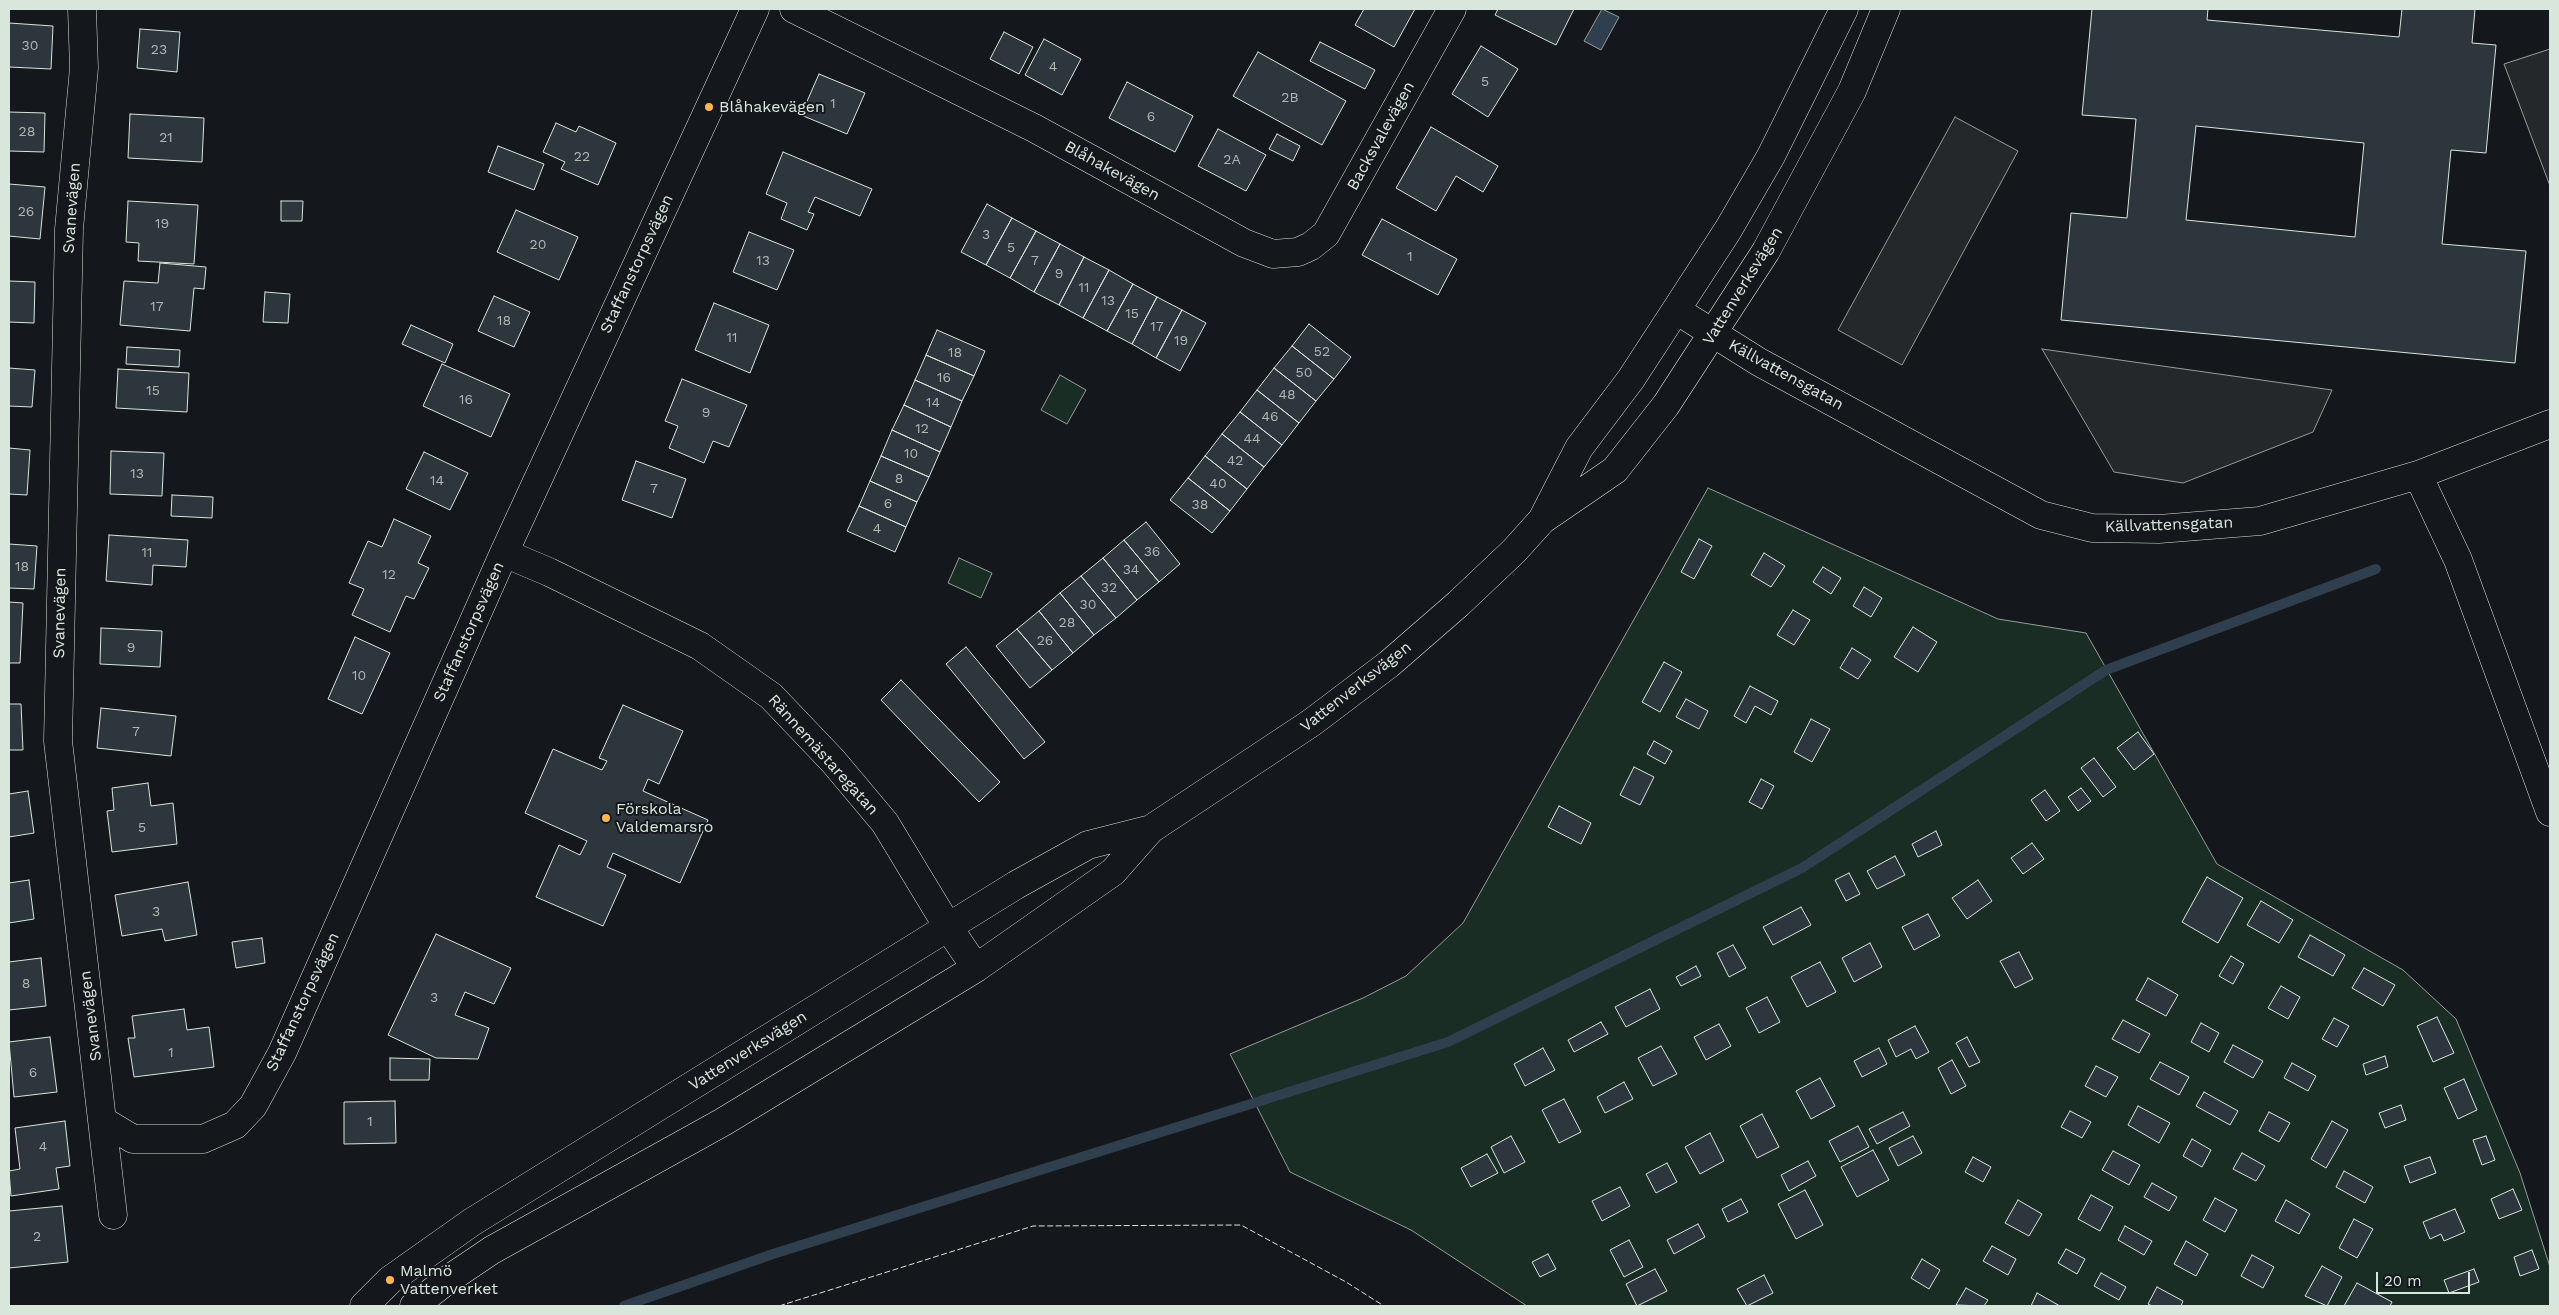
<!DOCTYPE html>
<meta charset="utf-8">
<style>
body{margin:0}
#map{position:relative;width:2559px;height:1315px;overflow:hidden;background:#14181c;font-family:"Work Sans",sans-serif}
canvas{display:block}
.frame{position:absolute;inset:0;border:10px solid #d8e6dc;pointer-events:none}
.scale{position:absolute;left:2376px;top:1272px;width:94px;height:22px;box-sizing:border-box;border:2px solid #d8e6dc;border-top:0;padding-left:6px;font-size:15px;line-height:18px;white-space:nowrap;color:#d8e6dc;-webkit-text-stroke:4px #14181c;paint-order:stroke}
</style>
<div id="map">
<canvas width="2559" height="1315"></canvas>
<div class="frame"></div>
<div class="scale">20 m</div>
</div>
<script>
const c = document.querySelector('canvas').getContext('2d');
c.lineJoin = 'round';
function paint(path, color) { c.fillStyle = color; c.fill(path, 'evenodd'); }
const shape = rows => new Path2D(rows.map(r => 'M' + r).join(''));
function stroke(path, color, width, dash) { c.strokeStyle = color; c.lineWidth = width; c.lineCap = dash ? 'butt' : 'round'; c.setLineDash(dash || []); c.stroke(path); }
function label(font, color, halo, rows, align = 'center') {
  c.font = font + ' "Work Sans",sans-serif'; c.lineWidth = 4; c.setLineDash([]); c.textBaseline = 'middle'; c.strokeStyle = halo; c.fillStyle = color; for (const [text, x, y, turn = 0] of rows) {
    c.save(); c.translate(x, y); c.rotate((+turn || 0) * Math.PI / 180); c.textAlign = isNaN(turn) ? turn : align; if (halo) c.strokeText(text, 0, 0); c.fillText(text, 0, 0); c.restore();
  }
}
const green = shape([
 [1060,375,1086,390,1067,424,1041,410,1060,375],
 [1708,488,1998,619,2086,633,2217,864,2403,970,2456,1019,2520,1173,2550,1267,2550,1306,1527,1306,1411,1230,1290,1172,1230,1054,1363,998,1406,976,1463,923,1708,488],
 [959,558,992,573,981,598,948,583,959,558]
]);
const parking = shape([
 [2550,49,2550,186,2504,64,2550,49],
 [1955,117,2018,151,1902,365,1838,330,1955,117],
 [2042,349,2332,390,2313,432,2183,483,2114,472,2042,349]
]);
const water = shape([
 [1602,9,1619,17,1601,50,1584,41,1602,9]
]);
const stream = shape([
 [624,1306,773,1254,1448,1042,1802,868,2106,670,2376,569]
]);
const building = shape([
 [1364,9,1415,9,1394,47,1355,25,1364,9],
 [1498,9,1574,9,1556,45,1495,15,1498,9],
 [2092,9,2208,9,2207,20,2399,37,2402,9,2475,9,2472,43,2496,45,2486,153,2451,150,2442,244,2526,251,2515,363,2061,320,2071,213,2127,218,2136,119,2082,115,2092,9],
 [2196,126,2364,143,2355,237,2186,220,2196,126],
 [9,23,53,26,51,69,9,67,9,23],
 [140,29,180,32,177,72,137,68,140,29],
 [1004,32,1033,47,1019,74,990,59,1004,32],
 [1044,39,1081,59,1062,95,1025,75,1044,39],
 [1320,42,1375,70,1365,89,1310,61,1320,42],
 [1481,46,1518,69,1488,117,1452,94,1481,46],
 [1258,52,1346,101,1322,145,1233,96,1258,52],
 [819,74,865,93,847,134,801,115,819,74],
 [1127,82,1193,116,1175,152,1109,118,1127,82],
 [9,112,45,113,44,152,9,151,9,112],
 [130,114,204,118,202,162,128,158,130,114],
 [556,123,576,132,579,126,616,143,598,185,561,169,565,162,543,152,556,123],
 [1431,127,1498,166,1483,192,1456,176,1436,211,1396,188,1431,127],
 [1218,129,1266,155,1246,191,1198,166,1218,129],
 [1277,134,1300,146,1293,161,1269,149,1277,134],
 [498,146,544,164,534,190,488,172,498,146],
 [783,152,872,189,860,216,815,197,808,212,814,214,807,230,781,219,787,203,766,194,783,152],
 [9,184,45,187,40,239,9,236,9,184],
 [128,201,198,205,194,264,138,261,139,243,126,242,128,201],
 [281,201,303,201,302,221,281,221,281,201],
 [987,204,1012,218,986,265,961,252,987,204],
 [516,210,578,237,559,280,497,252,516,210],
 [1012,218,1036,231,1010,278,986,265,1012,218],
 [1382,219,1457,259,1438,295,1362,255,1382,219],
 [1036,231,1060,244,1034,292,1010,278,1036,231],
 [749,232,794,250,777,290,733,272,749,232],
 [1060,244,1084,257,1059,305,1034,292,1060,244],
 [1084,257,1109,270,1083,318,1059,305,1084,257],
 [160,263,206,267,204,289,194,288,190,331,120,325,124,281,158,283,160,263],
 [1109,270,1133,284,1107,331,1083,318,1109,270],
 [9,281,35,282,34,323,9,322,9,281],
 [1133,284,1157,297,1132,344,1107,331,1133,284],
 [265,292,290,294,288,323,263,322,265,292],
 [494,296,530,312,514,347,478,331,494,296],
 [1157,297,1182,310,1156,358,1132,344,1157,297],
 [714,303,769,325,750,373,695,350,714,303],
 [1182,310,1206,323,1180,371,1156,358,1182,310],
 [1309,324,1351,357,1334,379,1292,346,1309,324],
 [411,325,453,344,445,363,402,344,411,325],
 [937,330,985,351,974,376,926,355,937,330],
 [1292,346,1334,379,1316,401,1274,368,1292,346],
 [127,347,180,350,179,367,126,364,127,347],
 [926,355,974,376,962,401,915,380,926,355],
 [442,364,510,394,491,437,423,406,442,364],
 [9,368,35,370,32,407,9,406,9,368],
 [1274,368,1316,401,1299,423,1257,390,1274,368],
 [118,369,189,373,187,412,116,408,118,369],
 [682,379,747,405,729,447,713,441,704,463,669,448,678,426,665,421,682,379],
 [915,380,962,401,951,427,904,405,915,380],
 [1257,390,1299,423,1282,445,1240,412,1257,390],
 [904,405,951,427,940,452,892,430,904,405],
 [1240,412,1282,445,1264,467,1222,434,1240,412],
 [892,430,940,452,929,477,881,456,892,430],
 [1222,434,1264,467,1247,489,1205,456,1222,434],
 [9,448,30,450,27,495,9,494,9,448],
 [111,451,164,453,162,496,110,494,111,451],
 [424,452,468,473,450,510,406,489,424,452],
 [881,456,929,477,917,502,870,481,881,456],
 [1205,456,1247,489,1230,511,1188,478,1205,456],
 [636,461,686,479,672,518,622,500,636,461],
 [1188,478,1230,511,1212,533,1170,500,1188,478],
 [870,481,917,502,906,527,859,506,870,481],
 [172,495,213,497,212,518,171,516,172,495],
 [859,506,906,527,895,552,847,531,859,506],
 [394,519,431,536,418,563,429,568,414,599,406,596,390,632,352,615,364,589,349,583,368,541,382,547,394,519],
 [1146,522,1180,564,1159,582,1124,540,1146,522],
 [109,535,188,540,186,567,153,565,152,585,106,581,109,535],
 [1699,539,1712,546,1694,579,1681,572,1699,539],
 [1124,540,1159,582,1137,600,1103,558,1124,540],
 [9,544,37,546,34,589,9,588,9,544],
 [1764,553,1785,566,1771,587,1751,575,1764,553],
 [1103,558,1137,600,1116,618,1081,576,1103,558],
 [1823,567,1841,578,1831,594,1813,582,1823,567],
 [1081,576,1116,618,1094,635,1060,593,1081,576],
 [1864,587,1882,598,1871,617,1853,606,1864,587],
 [1060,593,1094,635,1073,653,1039,611,1060,593],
 [9,602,23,603,20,663,9,663,9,602],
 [1793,610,1810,620,1794,645,1777,635,1793,610],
 [1039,611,1073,653,1052,670,1017,629,1039,611],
 [1913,627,1937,642,1918,672,1894,657,1913,627],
 [101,628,162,631,160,667,100,664,101,628],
 [1017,629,1052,670,1030,688,996,646,1017,629],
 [355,637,390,653,362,714,328,699,355,637],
 [966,647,1045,742,1024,759,946,664,966,647],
 [1852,648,1871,660,1858,679,1840,668,1852,648],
 [1664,662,1682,672,1660,712,1642,702,1664,662],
 [901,680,1000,782,979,802,881,700,901,680],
 [1750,686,1778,701,1771,715,1755,706,1746,723,1734,716,1750,686],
 [1686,699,1708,711,1699,729,1676,717,1686,699],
 [9,704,21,704,23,750,9,750,9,704],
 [623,705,683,731,659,784,648,779,643,791,708,820,680,883,613,853,607,867,626,875,603,926,536,897,559,845,580,855,587,841,525,813,553,749,602,770,607,761,599,758,623,705],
 [101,708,176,716,171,756,97,748,101,708],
 [1811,719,1830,729,1812,762,1794,752,1811,719],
 [2138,732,2154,754,2134,770,2117,748,2138,732],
 [1654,741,1672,751,1665,764,1647,754,1654,741],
 [2094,758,2116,787,2103,797,2081,768,2094,758],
 [1634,767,1654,777,1640,805,1620,795,1634,767],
 [1761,779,1774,786,1762,809,1749,802,1761,779],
 [148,783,151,806,173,803,177,844,112,852,107,811,114,810,112,788,148,783],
 [2081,788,2091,801,2078,811,2068,797,2081,788],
 [2045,790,2060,811,2046,821,2031,800,2045,790],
 [28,791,34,833,9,837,9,794,28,791],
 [1559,806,1591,823,1581,844,1548,827,1559,806],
 [1936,831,1942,845,1918,857,1912,844,1936,831],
 [2032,843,2044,859,2023,874,2011,858,2032,843],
 [1895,856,1905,875,1877,889,1867,871,1895,856],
 [1849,873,1860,894,1846,901,1835,880,1849,873],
 [2207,877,2243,898,2218,943,2182,922,2207,877],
 [29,880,34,919,9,923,9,883,29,880],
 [1978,880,1992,901,1967,919,1952,898,1978,880],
 [188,882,197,935,165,941,162,929,122,936,115,895,188,882],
 [2261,901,2293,920,2279,943,2247,925,2261,901],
 [1801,907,1811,925,1773,945,1763,927,1801,907],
 [1928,914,1940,936,1914,950,1902,927,1928,914],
 [436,934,511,968,494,1004,465,992,455,1015,489,1028,478,1059,436,1058,388,1035,436,934],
 [2310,935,2345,955,2333,976,2298,957,2310,935],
 [262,938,265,963,236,968,232,942,262,938],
 [1870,943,1882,967,1854,982,1842,958,1870,943],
 [1733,945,1746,968,1729,977,1717,953,1733,945],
 [2019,952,2033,979,2015,988,2000,961,2019,952],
 [2231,956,2244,964,2233,984,2219,976,2231,956],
 [41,958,46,1006,9,1010,9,962,41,958],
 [1820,962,1836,992,1807,1007,1791,977,1820,962],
 [1696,966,1701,976,1681,986,1676,977,1696,966],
 [2364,968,2395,985,2383,1006,2352,988,2364,968],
 [2148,978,2178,995,2166,1016,2136,1000,2148,978],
 [2281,986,2300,997,2288,1019,2268,1008,2281,986],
 [1650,989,1660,1009,1626,1027,1615,1007,1650,989],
 [1767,997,1780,1022,1759,1033,1746,1008,1767,997],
 [184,1009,187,1030,209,1027,214,1067,134,1077,128,1038,135,1038,132,1016,184,1009],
 [2437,1017,2454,1053,2433,1062,2417,1026,2437,1017],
 [2334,1018,2349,1026,2337,1047,2322,1039,2334,1018],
 [2123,1020,2150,1034,2139,1053,2112,1039,2123,1020],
 [1601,1022,1608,1034,1574,1052,1568,1040,1601,1022],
 [2201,1023,2219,1033,2209,1052,2191,1042,2201,1023],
 [1719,1024,1731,1046,1706,1060,1694,1037,1719,1024],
 [1915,1026,1929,1052,1916,1059,1911,1049,1896,1057,1888,1040,1915,1026],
 [50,1037,57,1092,14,1097,9,1042,50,1037],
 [1967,1037,1980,1062,1969,1067,1956,1043,1967,1037],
 [2233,1045,2263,1061,2253,1078,2224,1062,2233,1045],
 [1661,1046,1677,1074,1653,1086,1638,1058,1661,1046],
 [1543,1048,1555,1070,1525,1086,1514,1064,1543,1048],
 [1879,1048,1887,1064,1862,1077,1854,1061,1879,1048],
 [2385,1056,2388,1067,2366,1075,2363,1064,2385,1056],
 [390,1058,430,1059,429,1080,390,1080,390,1058],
 [1952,1060,1966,1086,1951,1094,1938,1068,1952,1060],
 [2160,1062,2189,1077,2179,1095,2150,1079,2160,1062],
 [2292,1063,2316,1076,2308,1091,2284,1078,2292,1063],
 [2096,1066,2118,1077,2106,1097,2085,1086,2096,1066],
 [1820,1078,1835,1106,1811,1119,1796,1091,1820,1078],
 [2464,1079,2477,1110,2458,1119,2444,1088,2464,1079],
 [1624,1082,1633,1099,1605,1113,1597,1097,1624,1082],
 [2204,1092,2238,1111,2230,1125,2196,1106,2204,1092],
 [1564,1099,1581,1132,1559,1143,1542,1110,1564,1099],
 [395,1101,396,1143,344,1144,344,1102,395,1101],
 [2401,1105,2406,1120,2385,1128,2379,1113,2401,1105],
 [2138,1106,2170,1123,2159,1143,2128,1125,2138,1106],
 [2070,1111,2091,1122,2082,1138,2061,1127,2070,1111],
 [1903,1112,1910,1126,1877,1144,1869,1129,1903,1112],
 [2269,1112,2290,1123,2279,1142,2259,1131,2269,1112],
 [1762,1114,1779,1147,1757,1158,1740,1126,1762,1114],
 [65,1121,70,1166,56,1168,59,1189,11,1196,9,1171,20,1169,15,1128,65,1121],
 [2332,1121,2348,1130,2326,1168,2311,1159,2332,1121],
 [1858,1126,1869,1147,1840,1162,1829,1141,1858,1126],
 [1710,1133,1724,1161,1700,1174,1685,1147,1710,1133],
 [1511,1136,1525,1162,1504,1173,1491,1147,1511,1136],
 [1913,1136,1922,1153,1898,1166,1889,1148,1913,1136],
 [2486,1136,2495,1160,2482,1165,2473,1140,2486,1136],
 [2192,1139,2211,1150,2202,1167,2183,1156,2192,1139],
 [1873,1150,1889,1180,1857,1197,1841,1167,1873,1150],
 [2113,1151,2140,1165,2129,1185,2102,1170,2113,1151],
 [2242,1153,2265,1166,2256,1181,2233,1169,2242,1153],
 [1487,1154,1498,1173,1471,1187,1461,1168,1487,1154],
 [1973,1157,1991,1167,1983,1182,1965,1172,1973,1157],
 [2430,1157,2436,1173,2410,1183,2404,1166,2430,1157],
 [1808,1161,1816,1176,1789,1191,1781,1175,1808,1161],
 [1667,1163,1677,1182,1656,1193,1646,1174,1667,1163],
 [2344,1171,2373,1187,2365,1203,2336,1187,2344,1171],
 [2152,1183,2177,1197,2169,1211,2144,1197,2152,1183],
 [1620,1187,1630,1206,1602,1221,1592,1201,1620,1187],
 [2513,1189,2522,1210,2499,1219,2491,1199,2513,1189],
 [1805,1190,1823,1225,1796,1239,1778,1204,1805,1190],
 [2091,1195,2113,1207,2100,1231,2078,1219,2091,1195],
 [2215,1198,2237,1210,2225,1232,2203,1220,2215,1198],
 [1741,1199,1748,1212,1728,1222,1722,1209,1741,1199],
 [2018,1200,2042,1214,2029,1236,2005,1223,2018,1200],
 [2286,1200,2310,1214,2299,1234,2275,1221,2286,1200],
 [62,1206,68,1262,9,1268,9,1211,62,1206],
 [2455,1209,2465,1232,2444,1241,2441,1234,2430,1239,2423,1222,2455,1209],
 [2354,1219,2373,1229,2357,1258,2339,1248,2354,1219],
 [1698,1224,1705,1237,1674,1254,1667,1240,1698,1224],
 [2125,1226,2152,1241,2144,1255,2118,1240,2125,1226],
 [1629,1240,1643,1267,1624,1277,1610,1250,1629,1240],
 [2186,1241,2208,1254,2196,1276,2174,1264,2186,1241],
 [1992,1246,2016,1259,2008,1275,1983,1261,1992,1246],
 [2066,1249,2085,1259,2077,1274,2058,1263,2066,1249],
 [2532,1250,2539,1269,2520,1276,2514,1257,2532,1250],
 [1548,1254,1556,1269,1540,1277,1532,1262,1548,1254],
 [2252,1255,2274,1267,2263,1288,2241,1276,2252,1255],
 [1922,1259,1940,1270,1929,1289,1911,1278,1922,1259],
 [2322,1266,2342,1277,2327,1306,2305,1296,2322,1266],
 [1655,1269,1667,1291,1637,1306,1626,1284,1655,1269],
 [2474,1269,2479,1282,2449,1293,2444,1280,2474,1269],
 [2101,1273,2126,1287,2119,1300,2094,1286,2101,1273],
 [1764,1275,1773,1293,1747,1306,1737,1289,1764,1275],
 [2357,1283,2392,1302,2390,1306,2344,1306,2357,1283],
 [2157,1287,2183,1301,2181,1306,2152,1306,2148,1304,2157,1287],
 [1966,1288,1988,1300,1984,1306,1956,1305,1966,1288],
 [2037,1293,2060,1306,2031,1306,2037,1293]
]);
const minor = shape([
 [82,9,84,68,69,229,58,741,113,1215],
 [794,9,1034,128,1244,243,1273,254,1298,252,1311,246,1326,234,1452,9],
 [1676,310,1759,362,2041,515,2092,528,2159,529,2260,521,2418,475,2550,424],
 [2418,475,2458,560,2550,812],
 [1544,516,1579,448,1631,379,1728,230,1771,156,1844,9],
 [504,553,549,572,700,646,771,696,833,761,885,823,948,927,976,968],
 [103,1121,133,1139,203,1139,235,1125,253,1106,282,1053,504,553,755,9],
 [364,1306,390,1280,472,1222,1016,885,1088,845,1151,829],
 [414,1306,446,1281,492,1250,723,1122,976,968,1113,872,1151,829,1311,723,1389,664,1458,604,1514,551,1542,520,1615,470,1666,405,1766,251,1852,91,1886,9]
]);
const fence = shape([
 [779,1306,1033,1226,1241,1225,1346,1282,1384,1306]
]);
const markers = [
 [709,107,5,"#ffb74d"],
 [606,818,5,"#ffb74d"],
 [390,1280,5,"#ffb74d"]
];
const numberNames = [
 ["30",30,46],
 ["23",159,50],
 ["4",1053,67],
 ["5",1485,82],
 ["2B",1290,98],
 ["1",833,104],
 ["6",1151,117],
 ["28",27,132],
 ["21",166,138],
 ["22",582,157],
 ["2A",1232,160],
 ["26",26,212],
 ["19",162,224],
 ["3",986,235],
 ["20",538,245],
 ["5",1011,248],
 ["1",1410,257],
 ["13",763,261],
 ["7",1035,261],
 ["9",1059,274],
 ["11",1084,288],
 ["13",1108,301],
 ["17",157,307],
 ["15",1132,314],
 ["18",504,321],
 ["17",1157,327],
 ["11",732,338],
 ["19",1181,341],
 ["52",1322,352],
 ["18",955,353],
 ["50",1304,373],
 ["16",944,378],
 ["15",153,391],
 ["48",1287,395],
 ["16",466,400],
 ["14",933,403],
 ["9",706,413],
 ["46",1270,417],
 ["12",922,429],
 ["44",1252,439],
 ["10",911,454],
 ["42",1235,461],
 ["13",137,474],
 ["8",899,479],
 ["14",437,481],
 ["40",1218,484],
 ["7",654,489],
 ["6",888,504],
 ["38",1200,505],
 ["4",877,529],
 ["36",1152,552],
 ["11",147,553],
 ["18",22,567],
 ["34",1131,570],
 ["12",389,575],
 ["32",1109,588],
 ["30",1088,605],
 ["28",1067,623],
 ["26",1045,641],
 ["9",131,648],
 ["10",359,676],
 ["7",136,732],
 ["5",142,828],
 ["3",156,912],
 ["8",26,984],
 ["3",434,998],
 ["1",171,1053],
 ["6",33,1073],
 ["1",370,1122],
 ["4",43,1147],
 ["2",37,1237]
];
const poiNames = [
 ["Blåhakevägen",719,107],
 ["Förskola",616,809],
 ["Valdemarsro",616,827],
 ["Malmö",400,1271],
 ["Vattenverket",400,1289]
];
const streetNames = [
 ["Backsvalevägen",1381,136,-61],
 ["Blåhakevägen",1112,171,29],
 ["Svanevägen",72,208,-86],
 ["Staffanstorpsvägen",637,264,-65],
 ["Vattenverksvägen",1743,286,-58],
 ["Källvattensgatan",1786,375,29],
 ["Källvattensgatan",2169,525,-2],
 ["Svanevägen",60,613,-89],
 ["Staffanstorpsvägen",469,632,-66],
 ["Vattenverksvägen",1356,687,-38],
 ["Rännemästaregatan",823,755,48],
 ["Staffanstorpsvägen",303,1002,-65],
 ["Svanevägen",91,1016,-97],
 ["Vattenverksvägen",748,1051,-32]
];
paint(green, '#1a2d24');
stroke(green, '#939e99', 1);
paint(parking, '#24282b');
stroke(parking, '#939e99', 1);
paint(water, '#2f3f4d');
stroke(water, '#939e99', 1);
stroke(stream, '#2f3f4d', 10);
paint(building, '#2c363c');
stroke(building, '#d8e6dc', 1);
stroke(minor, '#d8e6dc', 29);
stroke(minor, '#14181c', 28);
stroke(fence, '#d8e6dc', 1, [6, 2.5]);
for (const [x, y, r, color] of markers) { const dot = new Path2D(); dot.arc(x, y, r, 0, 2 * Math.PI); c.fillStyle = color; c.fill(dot); stroke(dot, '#14181c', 2); }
label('14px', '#adbab4', null, numberNames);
label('16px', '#d8e6dc', '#14181c', poiNames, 'left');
label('16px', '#d8e6dc', '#14181c', streetNames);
</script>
